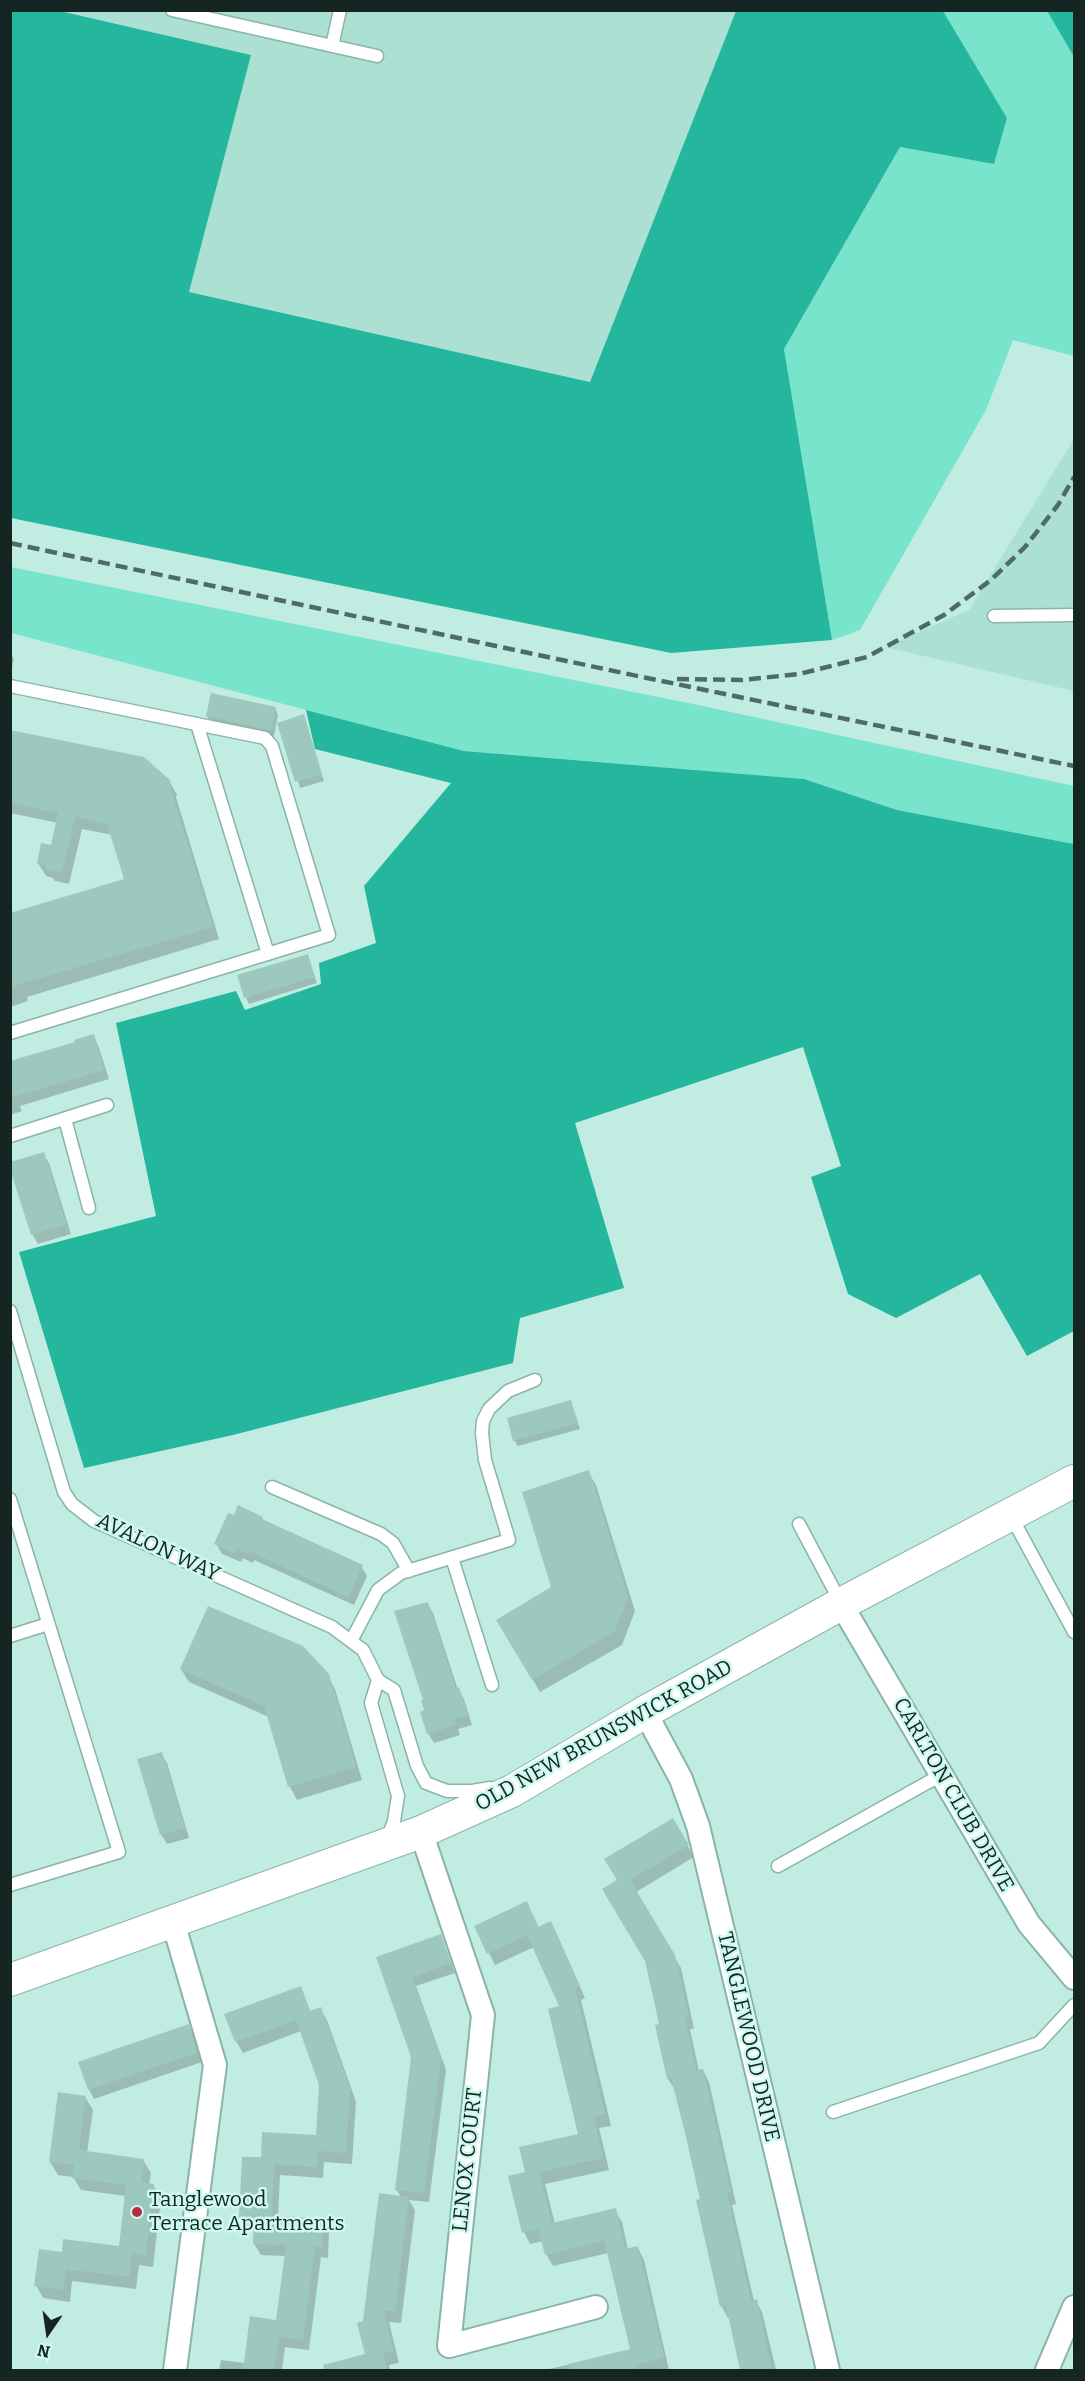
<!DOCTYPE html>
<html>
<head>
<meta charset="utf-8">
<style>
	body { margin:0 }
	#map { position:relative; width:1085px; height:2381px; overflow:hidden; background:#c1ece1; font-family:Bitter,serif }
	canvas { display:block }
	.frame { position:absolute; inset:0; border:12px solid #152622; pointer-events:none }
	.north { position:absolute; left:18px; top:2303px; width:60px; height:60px; -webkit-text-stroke:4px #cef9ee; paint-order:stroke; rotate:193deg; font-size:16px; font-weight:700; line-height:24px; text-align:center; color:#152622 }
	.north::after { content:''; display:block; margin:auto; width:21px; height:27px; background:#152622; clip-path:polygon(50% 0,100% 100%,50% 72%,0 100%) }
</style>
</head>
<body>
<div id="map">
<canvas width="1085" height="2381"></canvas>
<div class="frame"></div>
<div class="north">N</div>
</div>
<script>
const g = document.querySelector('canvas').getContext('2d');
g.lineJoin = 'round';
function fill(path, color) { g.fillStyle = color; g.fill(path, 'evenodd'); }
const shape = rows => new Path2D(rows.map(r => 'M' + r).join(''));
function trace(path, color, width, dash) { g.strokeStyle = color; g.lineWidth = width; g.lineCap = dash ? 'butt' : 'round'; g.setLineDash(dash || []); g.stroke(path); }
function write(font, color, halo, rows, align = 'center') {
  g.font = font + ' Bitter,serif'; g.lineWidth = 5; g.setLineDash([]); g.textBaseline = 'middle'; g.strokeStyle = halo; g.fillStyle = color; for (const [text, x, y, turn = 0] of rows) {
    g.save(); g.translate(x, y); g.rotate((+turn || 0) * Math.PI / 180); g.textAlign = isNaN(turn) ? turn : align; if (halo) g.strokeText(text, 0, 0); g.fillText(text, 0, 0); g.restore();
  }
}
const built = shape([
	[60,11,736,11,591,382,189,292,251,55],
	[1074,439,1074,691,885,647,969,610]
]);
const green = shape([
	[943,11,1047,11,1074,57,1074,356,1013,340,986,410,860,630,832,640,784,349,900,147,994,164,1007,118],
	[11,567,703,706,1074,786,1074,844,897,810,804,779,464,751,11,633]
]);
const forest = shape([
	[10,11,60,11,251,55,189,292,590,382,736,11,943,11,1007,118,994,164,900,147,784,349,832,640,671,653,11,518],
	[1047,11,1074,11,1074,57],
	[306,710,464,751,804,779,897,810,1074,844,1074,1331,1027,1356,980,1274,896,1318,848,1294,811,1177,841,1166,803,1047,575,1123,624,1288,520,1318,513,1363,233,1435,84,1468,19,1252,156,1216,116,1023,236,991,245,1010,321,984,319,963,376,943,364,886,451,783,315,749]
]);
const shadow = shape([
	[10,653,14,659,10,676],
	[275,708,278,715,274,736,211,722,207,716],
	[303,716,324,781,300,788,279,724],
	[10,731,169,781,177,795,176,797,219,939,27,997,28,1001,10,1007,10,915,126,880,113,835,82,829,69,884,55,881,53,878,46,876,38,863,52,847,58,823,10,813],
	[307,956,317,983,249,1004,246,998],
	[93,1036,98,1045,109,1079,20,1106,22,1111,10,1115,10,1062,77,1043],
	[43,1154,49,1163,71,1234,38,1244,32,1234],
	[571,1402,580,1429,518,1446,514,1440],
	[588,1472,596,1485,635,1611,622,1645,540,1692,498,1620,552,1588],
	[262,1518,264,1521,361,1566,367,1576,354,1605,254,1560,253,1563,243,1558,241,1562,222,1554,216,1544],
	[427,1603,433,1613,458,1690,464,1699,472,1725,458,1729,460,1735,434,1743,428,1733,426,1711],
	[181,1669,327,1675,335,1689,362,1780,297,1800,290,1787,269,1717,189,1682],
	[161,1754,167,1763,189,1838,167,1844,161,1834],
	[672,1820,694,1857,636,1892,681,1968,694,2029,690,2029,699,2071,703,2070,709,2082,736,2204,732,2205,754,2301,756,2301,762,2312,776,2370,742,2370,730,2318,728,2318,722,2307,702,2200,675,2090,668,2079,657,2026,661,2025,647,1962,619,1881],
	[533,1915,539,1928,557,1935,585,1998,581,2000,611,2126,599,2128,609,2170,545,2184,555,2224,615,2210,622,2222,628,2250,638,2248,644,2260,669,2370,545,2370,632,2350,608,2253,553,2266,546,2254,543,2241,530,2244,524,2232,526,2173,580,2135,561,2007,534,1947,495,1965,476,1927],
	[441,1936,455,1973,416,1986,446,2070,429,2202,409,2200,415,2210,401,2323,389,2322,399,2363,389,2365,390,2370,357,2370,354,2358,367,2355,364,2322,401,2197,396,2189,412,2057,378,1958],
	[300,1988,311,2012,320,2009,327,2020,356,2102,352,2164,324,2162,323,2178,280,2175,278,2218,322,2220,329,2231,328,2258,321,2257,309,2350,285,2347,282,2370,219,2370,221,2360,245,2363,278,2322,286,2256,261,2255,254,2244,255,2229,248,2229,241,2217,262,2159,318,2137,320,2085,301,2031,243,2053,236,2041],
	[188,2026,194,2035,202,2062,94,2099,89,2089],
	[85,2097,93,2110,87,2153,143,2160,151,2173,149,2185,153,2185,161,2198,153,2267,139,2265,136,2289,72,2281,70,2302,43,2298,36,2285,63,2254,120,2248,126,2196,81,2190,73,2177,58,2175,50,2162]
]);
const building = shape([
	[211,693,276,707,271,730,206,716],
	[304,714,322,774,295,782,277,723],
	[10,730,144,757,171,781,169,783,213,927,10,987,10,913,124,879,107,824,75,816,62,872,46,869,47,866,37,863,41,843,51,845,58,813,10,802],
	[308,954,315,977,244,998,237,975],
	[94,1034,104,1070,10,1098,10,1061,75,1042,74,1040],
	[44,1152,66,1224,31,1235,10,1169,10,1162],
	[571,1400,578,1423,513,1441,507,1418],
	[589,1470,628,1597,615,1631,532,1680,496,1620,551,1587,522,1492],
	[238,1505,263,1517,262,1519,363,1565,348,1597,249,1551,248,1554,237,1549,235,1554,214,1544,228,1513,234,1515],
	[428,1602,456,1689,459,1687,468,1715,454,1719,456,1725,427,1734,420,1712,424,1710,421,1700,423,1700,394,1611],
	[208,1606,303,1646,329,1674,356,1767,288,1787,264,1706,180,1669],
	[162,1752,185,1828,160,1835,137,1759],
	[673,1818,689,1845,630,1880,675,1955,689,2017,685,2018,696,2070,703,2069,731,2192,727,2193,751,2301,757,2299,772,2370,740,2370,726,2306,720,2307,696,2200,700,2199,685,2133,671,2078,667,2079,655,2025,659,2024,645,1961,602,1889,617,1880,604,1859],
	[527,1901,538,1927,551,1921,580,1986,575,1988,605,2114,594,2117,603,2158,539,2172,552,2223,616,2208,625,2249,638,2246,664,2358,636,2364,638,2370,570,2370,569,2364,630,2349,604,2240,545,2255,538,2229,522,2233,508,2176,525,2172,519,2147,578,2134,548,2009,559,2006,527,1935,487,1954,474,1926],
	[441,1934,451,1963,412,1977,441,2059,424,2193,395,2190,411,2057,376,1957],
	[301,1986,310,2011,321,2007,350,2089,346,2153,318,2151,317,2167,274,2164,272,2216,323,2218,322,2247,315,2246,303,2340,279,2336,274,2370,243,2370,250,2316,276,2320,286,2245,253,2244,254,2218,239,2218,242,2157,261,2157,262,2132,316,2135,319,2085,296,2020,235,2042,224,2014],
	[189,2024,197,2053,88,2090,78,2062],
	[58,2092,86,2096,79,2150,144,2159,141,2182,154,2184,146,2255,132,2253,129,2277,66,2269,63,2290,34,2286,39,2249,62,2252,63,2239,119,2246,126,2185,72,2178,74,2165,49,2162],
	[379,2193,409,2197,395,2312,383,2310,394,2351,383,2353,387,2370,324,2370,323,2365,365,2354,357,2323,363,2321]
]);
const service = shape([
	[172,10,377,56],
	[332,46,340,10],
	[994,616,1074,615],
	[10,686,265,738,272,746,329,935,10,1033],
	[197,724,268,954],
	[65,1119,89,1208],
	[10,1136,107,1105],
	[10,1311,64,1492,72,1504,94,1521,332,1627,363,1650,378,1680,394,1690,417,1766,426,1783,447,1791,472,1791,490,1788],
	[272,1487,381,1534,393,1543,409,1571],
	[10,1499,119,1852,10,1885],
	[1011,1516,1074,1632],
	[799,1524,841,1603],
	[452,1558,492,1685],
	[10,1636,48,1624],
	[351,1641,378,1590,401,1573,509,1540,485,1460,482,1433,483,1421,489,1409,508,1391,535,1380],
	[378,1680,371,1703,398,1796,394,1821,387,1840],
	[778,1866,941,1775],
	[833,2112,1039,2043,1074,2005]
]);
const minor = shape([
	[841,1604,1029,1924,1074,1978],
	[645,1712,681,1779,698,1826,828,2370],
	[421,1832,483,2015,449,2346,596,2307],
	[173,1922,215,2065,175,2370],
	[1047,2370,1074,2307]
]);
const secondary = shape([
	[10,1980,421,1832,512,1791,645,1712,841,1604,1074,1481]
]);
const rail = shape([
	[10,543,647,678,1074,766],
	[677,679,742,680,799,674,867,657,944,615,991,580,1025,547,1058,505,1074,477]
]);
const markers = [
	[137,2212,6,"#ba2946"]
];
const streetNames = [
	["AVALON WAY",158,1548,25],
	["OLD NEW BRUNSWICK ROAD",604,1736,-29],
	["CARLTON CLUB DRIVE",953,1795,60],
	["TANGLEWOOD DRIVE",748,2037,77],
	["LENOX COURT",468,2160,-84]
];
const poiNames = [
	["Tanglewood",149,2200],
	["Terrace Apartments",149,2224]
];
fill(built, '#ace0d3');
fill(green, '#78e4cc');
fill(forest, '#24b79e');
fill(shadow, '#0003');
fill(building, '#9dc8bd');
trace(service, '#8ab4a9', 15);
trace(minor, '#8ab4a9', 26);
trace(secondary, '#8ab4a9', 34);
trace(service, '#fff', 12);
trace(minor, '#fff', 22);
trace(secondary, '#fff', 32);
trace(rail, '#506a64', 4.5, [12, 6]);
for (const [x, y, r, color] of markers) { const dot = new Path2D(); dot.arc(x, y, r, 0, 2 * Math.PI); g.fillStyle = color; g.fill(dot); trace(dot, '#cef9ee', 2); }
write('21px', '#152622', '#cef9ee', streetNames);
write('21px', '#152622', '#cef9ee', poiNames, 'left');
</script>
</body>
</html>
